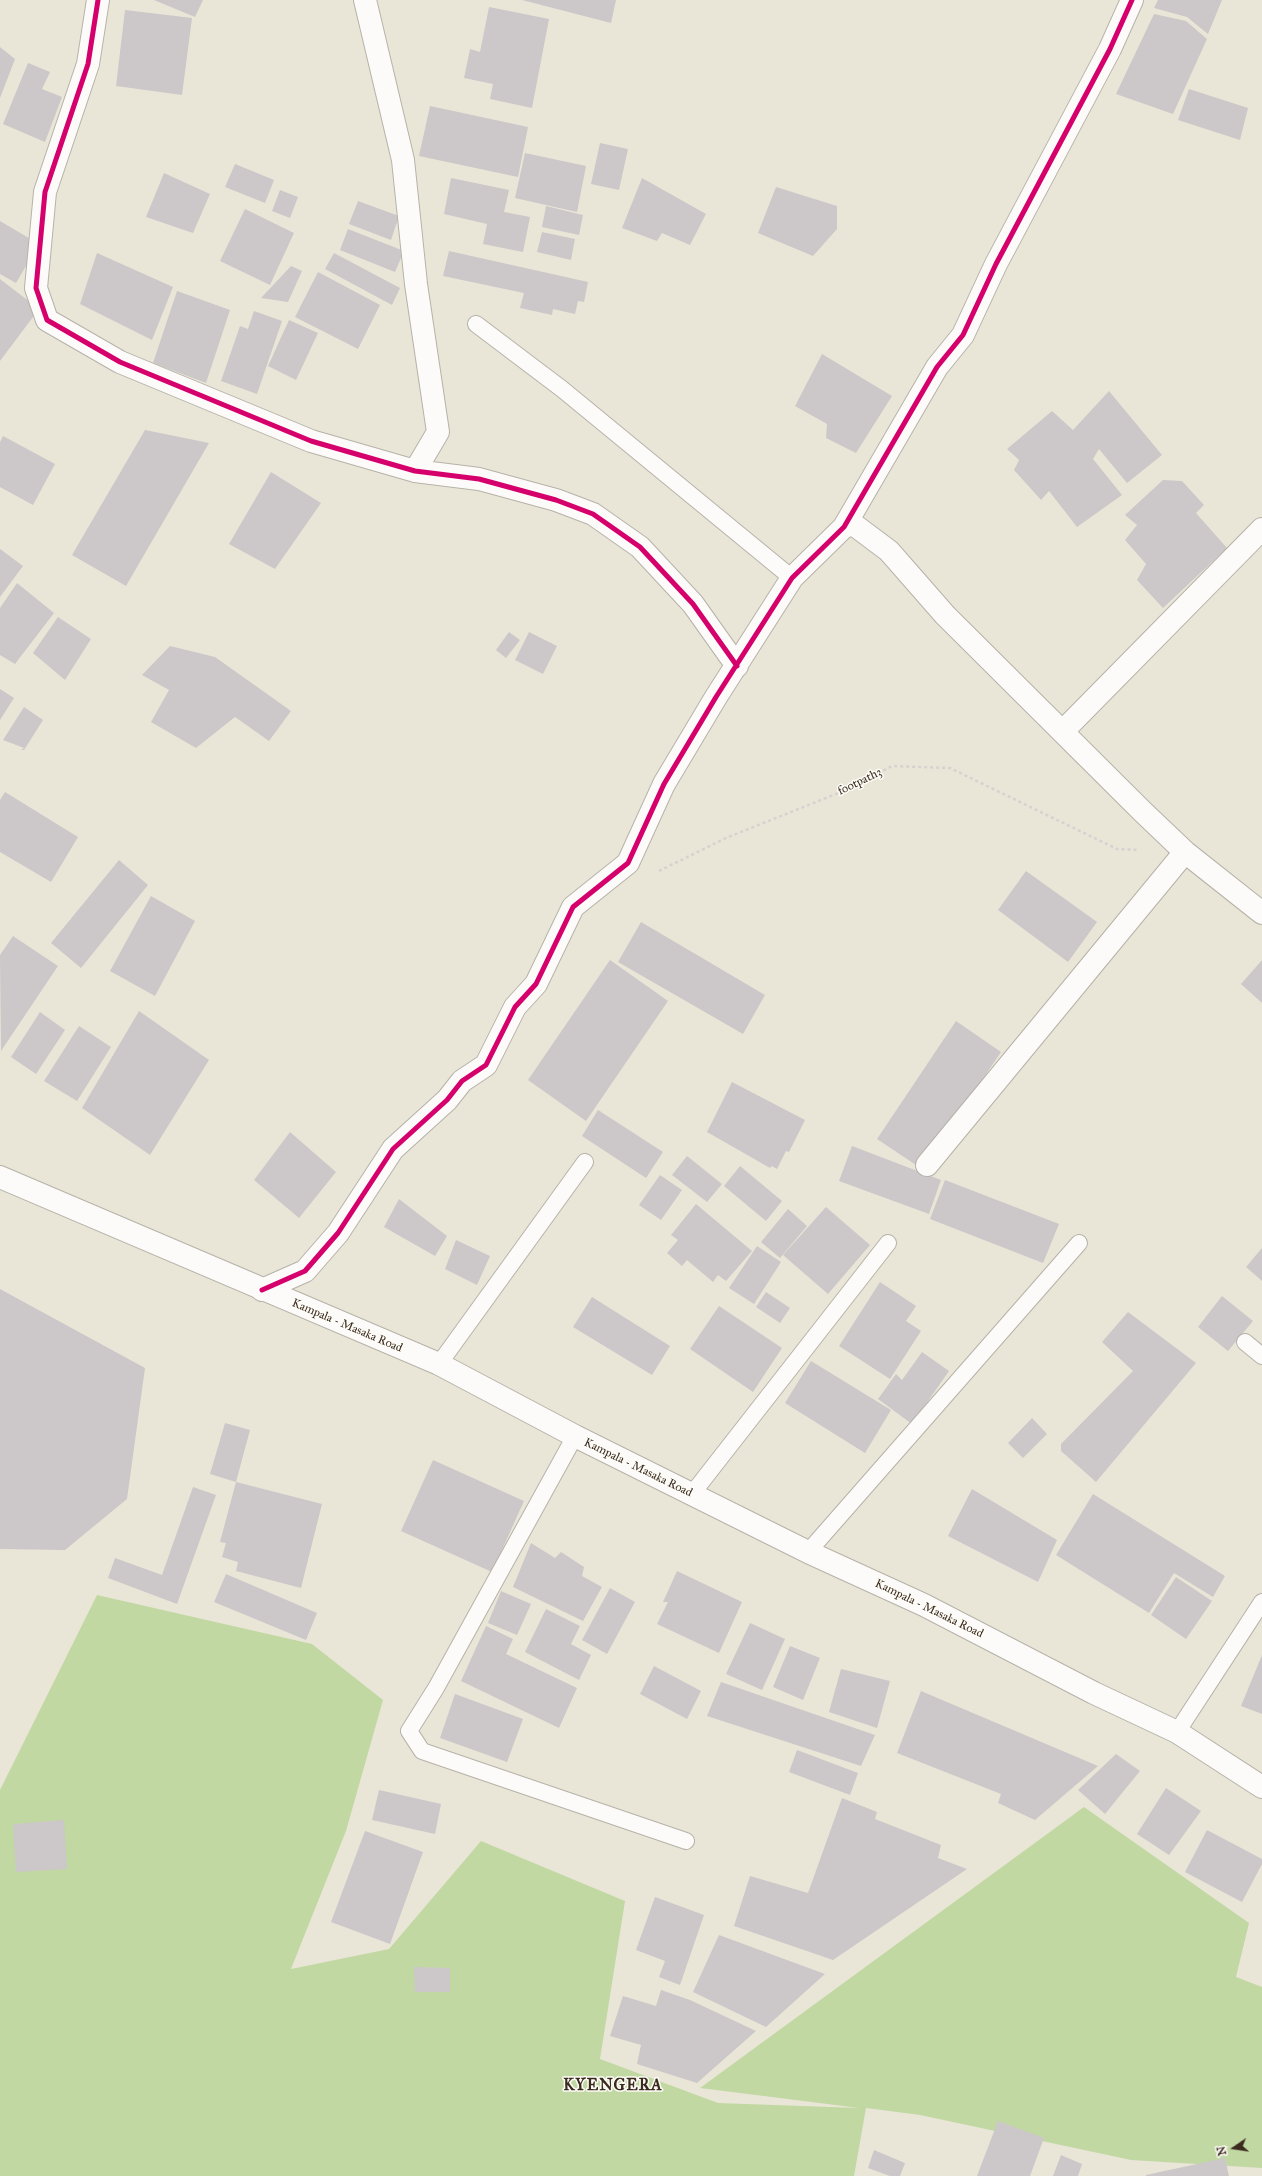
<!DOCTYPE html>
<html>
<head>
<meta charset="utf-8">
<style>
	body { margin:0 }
	#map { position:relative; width:1262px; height:2176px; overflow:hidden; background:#e9e6d8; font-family:"IM FELL Great Primer",serif }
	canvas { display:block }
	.north { position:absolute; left:1214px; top:2128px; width:40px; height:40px; -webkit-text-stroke:3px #fdfcf7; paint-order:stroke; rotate:257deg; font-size:11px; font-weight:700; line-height:16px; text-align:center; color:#3b2a1e }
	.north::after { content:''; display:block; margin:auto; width:14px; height:18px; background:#3b2a1e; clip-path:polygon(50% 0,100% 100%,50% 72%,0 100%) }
</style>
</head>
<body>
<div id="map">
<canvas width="1262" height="2176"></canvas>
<div class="north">N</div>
</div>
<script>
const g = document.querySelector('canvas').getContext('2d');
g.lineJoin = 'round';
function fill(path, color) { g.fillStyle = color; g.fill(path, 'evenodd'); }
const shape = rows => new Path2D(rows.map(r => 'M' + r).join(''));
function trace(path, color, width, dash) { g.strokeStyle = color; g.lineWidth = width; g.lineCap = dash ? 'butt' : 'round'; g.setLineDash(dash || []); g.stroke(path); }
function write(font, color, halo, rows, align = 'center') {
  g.font = font + ' "IM FELL Great Primer",serif'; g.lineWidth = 3; g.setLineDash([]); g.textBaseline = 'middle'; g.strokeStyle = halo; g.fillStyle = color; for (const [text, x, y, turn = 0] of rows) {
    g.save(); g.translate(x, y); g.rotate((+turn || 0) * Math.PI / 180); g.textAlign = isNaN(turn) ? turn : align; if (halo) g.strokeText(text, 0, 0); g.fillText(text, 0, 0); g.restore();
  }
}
const green = shape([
	[97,1595,312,1644,383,1700,346,1831,291,1969,389,1949,481,1841,625,1901,600,2059,718,2103,859,2108,700,2088,1084,1807,1249,1923,1236,1977,1262,1987,1262,2168,1131,2160,920,2115,866,2108,854,2176,0,2176,0,1790]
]);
const building = shape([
	[154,0,203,0,195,17],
	[522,0,616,0,611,23],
	[1158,0,1222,0,1208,34,1187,17,1154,8],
	[489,7,549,19,532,108,490,99,493,84,464,78,470,49,480,52],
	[125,10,192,18,182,95,116,86],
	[1154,14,1186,21,1207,39,1173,114,1116,94],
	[0,47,15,59,0,98],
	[28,63,50,72,42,89,62,97,45,142,3,124],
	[1189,89,1248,108,1240,140,1178,120],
	[430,106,528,127,518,177,419,156],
	[600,143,628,149,619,190,591,184],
	[525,153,586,166,577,212,515,198],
	[235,164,274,180,265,203,225,187],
	[164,173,210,194,193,233,146,217],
	[451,178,509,190,504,212,530,217,523,252,483,244,487,224,444,214],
	[642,178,706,214,690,245,662,233,657,241,622,228],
	[776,187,837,206,837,229,813,256,758,233],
	[280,190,298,197,290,218,272,211],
	[358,201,399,216,391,240,349,224],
	[546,206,583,215,579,235,542,227],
	[245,209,294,233,270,285,220,261],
	[0,221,39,244,16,283,0,274],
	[348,229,404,251,395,272,340,250],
	[542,232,575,239,571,260,537,252],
	[449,251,588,282,584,302,578,301,575,314,553,309,552,315,520,308,524,293,443,276],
	[97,253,173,287,152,340,80,304],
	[334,253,400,288,392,305,325,269],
	[291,266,302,271,288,302,261,298],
	[318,272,380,305,358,349,295,317],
	[0,279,39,309,0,361],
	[177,291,230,310,206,383,153,363],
	[254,311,282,321,257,394,221,381,240,326,248,329],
	[289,320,318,333,296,380,268,366],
	[822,354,892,396,856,453,826,438,827,424,795,406],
	[1109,391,1162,455,1127,483,1099,449,1093,459,1122,495,1077,527,1049,491,1041,500,1014,470,1019,460,1007,449,1052,411,1073,430],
	[145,430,209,443,126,586,72,555],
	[3,436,55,464,33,505,0,487,0,442],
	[271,472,321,503,275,569,229,544],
	[1163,480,1182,481,1204,505,1196,513,1227,548,1163,608,1137,580,1146,564,1125,540,1137,525,1125,515],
	[0,549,23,566,0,597],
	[17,583,54,613,15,664,0,655,0,608],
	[58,617,91,639,65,680,33,653],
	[509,632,520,640,506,658,496,650],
	[529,632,557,646,543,674,515,660],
	[170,646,215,657,291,711,269,741,235,717,196,748,151,722,169,690,142,675],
	[0,689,14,698,0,720],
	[24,707,43,720,24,750,21,750,24,748,3,740],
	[5,792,78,837,51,882,0,852,0,800],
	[119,860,148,885,81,968,51,943],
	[1026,871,1097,922,1068,962,998,910],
	[151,896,195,921,155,996,110,971],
	[641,922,765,995,743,1034,618,962],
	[13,936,58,966,1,1051,0,955],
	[610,960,668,1001,586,1121,528,1080],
	[1262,960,1262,1003,1241,984],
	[139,1011,209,1060,150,1155,82,1108],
	[40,1012,65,1030,36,1074,11,1057],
	[956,1021,1001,1052,922,1169,877,1139],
	[79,1026,111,1047,77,1101,44,1081],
	[732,1082,805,1120,789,1152,786,1151,777,1169,772,1166,770,1168,707,1132],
	[598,1110,663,1152,646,1178,582,1136],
	[290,1132,336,1172,299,1218,254,1180],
	[852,1146,941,1180,929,1214,839,1181],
	[687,1156,722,1184,707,1202,672,1175],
	[740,1166,782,1201,766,1221,724,1186],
	[660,1175,682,1190,661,1220,639,1205],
	[945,1180,1059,1224,1043,1263,930,1219],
	[399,1199,447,1236,435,1256,384,1227],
	[696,1204,752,1251,726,1281,718,1275,713,1282,687,1260,682,1266,667,1253,678,1240,671,1235],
	[826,1207,870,1245,828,1294,783,1255],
	[788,1209,807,1226,780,1258,761,1242],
	[456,1240,490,1256,477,1285,445,1269],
	[757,1246,781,1262,754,1304,729,1288],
	[1262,1248,1262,1281,1246,1267],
	[880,1282,916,1306,906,1321,921,1331,890,1379,839,1346],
	[0,1289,145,1368,127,1499,65,1550,0,1549],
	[766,1292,790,1308,780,1323,756,1307],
	[1222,1296,1253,1321,1228,1351,1198,1327],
	[592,1297,670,1346,652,1375,573,1327],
	[719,1306,782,1348,753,1392,690,1349],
	[1128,1312,1196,1363,1096,1482,1061,1451,1061,1444,1133,1371,1102,1342],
	[922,1352,949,1371,912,1424,878,1399,896,1374,902,1380],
	[811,1361,891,1410,865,1453,785,1403],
	[1032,1418,1047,1434,1023,1458,1008,1443],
	[225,1423,250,1430,236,1482,210,1474],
	[433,1460,524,1501,492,1572,401,1531],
	[236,1482,322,1504,301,1588,236,1571,238,1562,222,1557,226,1543,220,1542],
	[193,1487,216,1495,177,1604,108,1578,115,1558,162,1575],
	[972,1489,1057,1540,1038,1582,948,1536],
	[1093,1494,1225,1576,1213,1597,1174,1573,1149,1613,1056,1555],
	[531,1543,555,1558,561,1552,584,1567,582,1576,602,1587,583,1621,513,1587],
	[677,1571,742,1602,719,1653,657,1624,668,1602,663,1602],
	[226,1574,317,1613,306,1640,214,1602],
	[1176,1577,1212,1601,1186,1639,1151,1615],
	[610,1588,635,1602,607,1654,582,1640],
	[501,1591,531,1604,517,1635,488,1623],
	[546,1609,580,1626,571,1644,591,1655,579,1680,525,1652],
	[750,1623,785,1639,762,1690,726,1674],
	[486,1626,513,1639,506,1654,577,1688,559,1728,461,1681],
	[790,1646,820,1658,803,1700,773,1687],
	[1262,1655,1262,1714,1241,1706],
	[654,1666,701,1691,687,1719,640,1694],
	[841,1669,890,1681,877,1728,829,1712],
	[721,1682,875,1735,861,1766,707,1716],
	[921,1691,1098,1766,1035,1820,998,1803,1001,1794,897,1753],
	[455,1694,523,1719,507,1762,440,1738],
	[797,1750,858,1773,850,1795,789,1772],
	[1116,1754,1140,1771,1105,1814,1078,1790],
	[1166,1788,1201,1811,1169,1855,1137,1834],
	[379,1790,441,1804,435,1834,372,1820],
	[842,1798,877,1812,875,1819,941,1845,938,1858,967,1869,833,1960,734,1926,750,1876,808,1893],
	[64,1820,67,1869,16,1872,13,1824],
	[1207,1830,1262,1859,1262,1864,1242,1902,1185,1872],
	[365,1831,423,1852,390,1944,331,1922],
	[655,1897,704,1915,680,1985,659,1977,665,1961,636,1950],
	[719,1935,825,1974,766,2027,693,1992],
	[414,1967,450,1968,450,1992,415,1992],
	[661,1990,690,2000,756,2031,697,2083,637,2064,641,2045,610,2036,623,1996,656,2006],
	[998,2121,1044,2138,1030,2176,977,2176],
	[874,2150,905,2163,900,2176,890,2176,868,2168],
	[1061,2155,1082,2164,1078,2176,1053,2176],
	[1225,2158,1229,2176,1146,2176,1146,2175]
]);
const path = shape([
	[659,871,726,838,846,790,892,766,950,768,1117,849,1139,850]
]);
const lane = shape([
	[476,324,562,389,792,578],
	[1245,1342,1262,1356],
	[439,1364,585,1162],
	[575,1436,436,1688,409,1731,422,1751,686,1841],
	[692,1494,888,1243],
	[808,1552,1079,1243],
	[1177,1732,1262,1602]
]);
const street = shape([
	[98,0,88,64,45,192,36,288,47,320,120,362,311,441,415,471,479,479,556,500,593,514,640,547,693,604,737,666],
	[365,0,403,160,416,284,438,432,415,471],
	[844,527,853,524,889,551,945,615,1143,812,1185,852,1262,913],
	[1063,731,1262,529],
	[927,1165,1185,852],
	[262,1290,305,1271,338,1233,393,1149,447,1100,462,1081,486,1065,515,1007,536,984,573,907,628,863,664,784,716,697,792,578,844,527,937,367,963,335,996,264,1110,49,1132,0]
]);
const highway = shape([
	[0,1177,439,1364,575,1436,808,1552,924,1605,1094,1693,1177,1732,1262,1787]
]);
const cycleway = shape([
	[98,0,88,64,45,192,36,288,47,320,120,362,311,441,415,471,479,479,556,500,593,514,640,547,693,604,737,666],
	[262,1290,305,1271,338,1233,393,1149,447,1100,462,1081,486,1065,515,1007,536,984,573,907,628,863,664,784,716,697,792,578,844,527,937,367,963,335,996,264,1110,49,1132,0]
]);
const streetNames = [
	["footpath3",860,782,-26],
	["Kampala - Masaka Road",347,1326,23],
	["Kampala - Masaka Road",638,1468,26],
	["Kampala - Masaka Road",929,1609,26]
];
const districtNames = [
	["KYENGERA",613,2086]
];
fill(green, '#c2d8a3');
fill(building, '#ccc7c8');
trace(lane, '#b6b2a8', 18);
trace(street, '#b6b2a8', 24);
trace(highway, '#b6b2a8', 24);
trace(path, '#d5d2cf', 2.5, [3, 3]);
trace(lane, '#fcfbf9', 16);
trace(street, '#fcfbf9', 22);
trace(highway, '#fcfbf9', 22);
trace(cycleway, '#d6006c', 5);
write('12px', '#3b2a1e', '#fdfcf7', streetNames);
g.letterSpacing = '1px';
write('bold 16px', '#3b2a1e', '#fdfcf7', districtNames);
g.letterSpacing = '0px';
</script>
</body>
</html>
